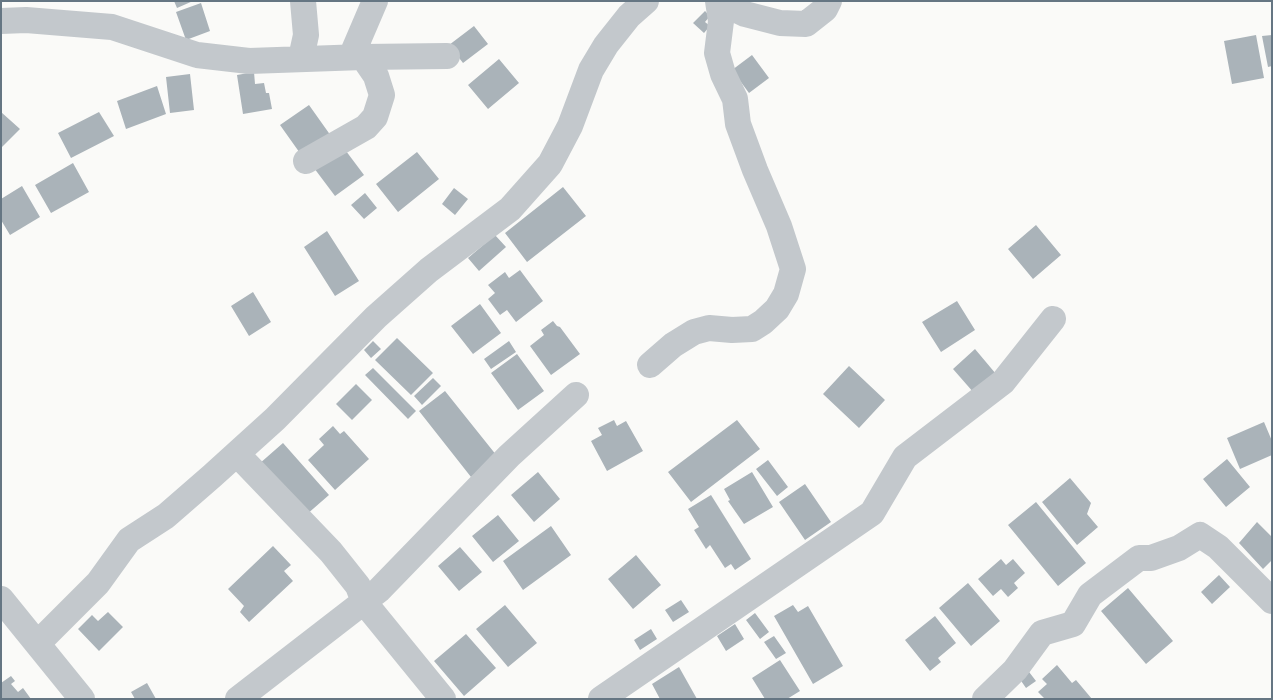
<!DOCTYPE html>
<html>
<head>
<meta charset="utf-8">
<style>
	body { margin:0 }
	#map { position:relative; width:1273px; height:700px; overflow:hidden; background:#fafaf8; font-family:"Open Sans",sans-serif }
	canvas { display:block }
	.frame { position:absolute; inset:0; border:2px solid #657683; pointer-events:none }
</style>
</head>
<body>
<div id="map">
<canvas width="1273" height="700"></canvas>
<div class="frame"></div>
</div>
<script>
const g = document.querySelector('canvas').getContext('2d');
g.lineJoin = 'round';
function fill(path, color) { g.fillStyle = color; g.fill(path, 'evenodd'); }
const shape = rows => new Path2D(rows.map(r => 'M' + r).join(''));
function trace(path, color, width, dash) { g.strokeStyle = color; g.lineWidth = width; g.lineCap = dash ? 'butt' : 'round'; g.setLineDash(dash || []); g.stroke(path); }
const building = shape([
	[174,1,193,1,177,8],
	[201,3,210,31,186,40,176,12],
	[705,11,710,16,705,22,710,26,704,33,693,23],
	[474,26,488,44,463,63,449,45],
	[1256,35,1264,78,1232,84,1224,41],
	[1272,35,1272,66,1268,67,1262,36],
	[752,55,769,78,749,93,732,70],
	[499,59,519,83,488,109,468,85],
	[254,72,255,84,264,83,266,93,269,93,272,109,243,114,237,75],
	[190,74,194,110,170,113,166,77],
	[157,86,166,114,126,129,117,101],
	[309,105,331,136,302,156,280,125],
	[1,112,20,129,1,148],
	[99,112,114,136,71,158,58,133],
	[343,147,364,175,335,196,314,168],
	[417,152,439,179,398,212,376,184],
	[73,163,89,192,51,213,35,185],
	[22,186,40,217,10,235,1,220,1,199],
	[563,187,586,216,527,262,505,233],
	[454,188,468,199,455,215,442,204],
	[365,193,377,208,364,219,351,205],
	[1036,225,1061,255,1033,279,1008,249],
	[327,231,359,281,335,296,304,247],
	[495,235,506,247,479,271,468,258],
	[520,270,543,301,516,322,507,310,500,315,488,299,495,293,488,285,505,272,509,278],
	[253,292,271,322,249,336,231,306],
	[957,301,975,330,941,352,922,322],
	[480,304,501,333,473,354,451,326],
	[553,321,557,326,560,327,580,354,551,375,530,346,544,335,541,330],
	[397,338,433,373,411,395,375,360],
	[373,341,381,349,371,358,364,350],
	[509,341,516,352,491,369,484,359],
	[975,349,996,374,974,393,953,369],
	[517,354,544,391,518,410,491,373],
	[849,366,885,400,859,428,823,394],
	[373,368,416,411,408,419,365,375],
	[433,378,441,386,422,405,414,396],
	[356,384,372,400,352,420,336,404],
	[445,391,497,456,471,477,419,411],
	[614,420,617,426,626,421,643,451,607,471,591,441,602,435,598,428],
	[737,420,760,449,691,502,668,472],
	[1264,422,1272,441,1272,455,1240,469,1227,438],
	[333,426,340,434,344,431,369,459,335,490,308,460,324,445,319,439],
	[283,443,329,495,306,515,259,464],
	[1227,459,1250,487,1226,507,1203,479],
	[768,460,788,487,777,496,756,469],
	[538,472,560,499,534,522,511,495],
	[752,472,773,507,744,524,728,501,730,500,724,489],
	[1070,478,1091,503,1087,514,1098,527,1077,545,1042,502],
	[805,484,831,522,805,540,779,502],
	[711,495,751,559,735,570,731,564,725,568,710,545,706,549,694,530,699,527,688,509],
	[1036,502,1086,563,1058,586,1008,525],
	[498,515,519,541,493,562,472,536],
	[1257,522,1272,537,1272,560,1263,569,1239,543],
	[551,526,571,555,523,590,503,561],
	[273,546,291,565,284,571,293,581,249,622,240,612,244,606,228,589],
	[460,547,482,572,459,591,438,566],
	[636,555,661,585,633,609,608,579],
	[1001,559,1006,565,1013,559,1025,573,1014,583,1018,588,1008,597,1001,589,993,596,978,579],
	[1219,575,1230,587,1212,604,1201,592],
	[968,583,1000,621,971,646,939,608],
	[1128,588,1173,641,1146,664,1101,611],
	[681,600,689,612,673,622,665,610],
	[505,605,537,643,508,667,476,629],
	[793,605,798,612,808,606,843,666,813,684,774,616],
	[108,612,123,627,99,651,78,629,92,615,98,621],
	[755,613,769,632,760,639,746,620],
	[935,616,956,643,938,658,941,662,930,671,905,640],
	[735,624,744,639,726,651,717,636],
	[651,629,657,639,640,650,634,640],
	[466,634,496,668,464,696,434,661],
	[774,636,786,653,776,659,764,642],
	[780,660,800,691,787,699,765,699,752,678],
	[1057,665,1072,683,1076,680,1092,699,1045,699,1038,692,1047,684,1042,679],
	[679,667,697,699,660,699,652,684],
	[1026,668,1036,681,1026,688,1017,675],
	[11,676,15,681,11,684,18,692,23,688,31,699,1,699,1,683],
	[147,683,156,699,135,699,131,692]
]);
const minor = shape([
	[718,1,745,14,780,23,806,24,825,9,829,1],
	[1,21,26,20,112,27,197,55,249,61,363,57,376,76,382,95,375,117,366,127,306,161],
	[351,57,375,1],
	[363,57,447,56],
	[301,58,306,35,303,1],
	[650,365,673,345,694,332,709,328,732,330,752,329,763,322,777,309,786,294,793,269,779,226,755,170,738,124,735,99,723,74,717,53,721,21,718,1],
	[237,454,331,552,358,586,364,602,443,699],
	[1,599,82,699],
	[38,643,98,583,129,540,166,516,212,476,275,419,376,317,429,270,510,209,550,164,570,126,591,70,606,45,629,16,646,1],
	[238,699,379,590,509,456,576,395],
	[601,699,872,513,905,457,1003,382,1053,319],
	[985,699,1015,670,1042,633,1073,624,1090,595,1139,558,1151,558,1179,548,1200,535,1218,547,1272,601]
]);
fill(building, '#aab3b9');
trace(minor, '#c3c8cc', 26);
</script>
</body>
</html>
